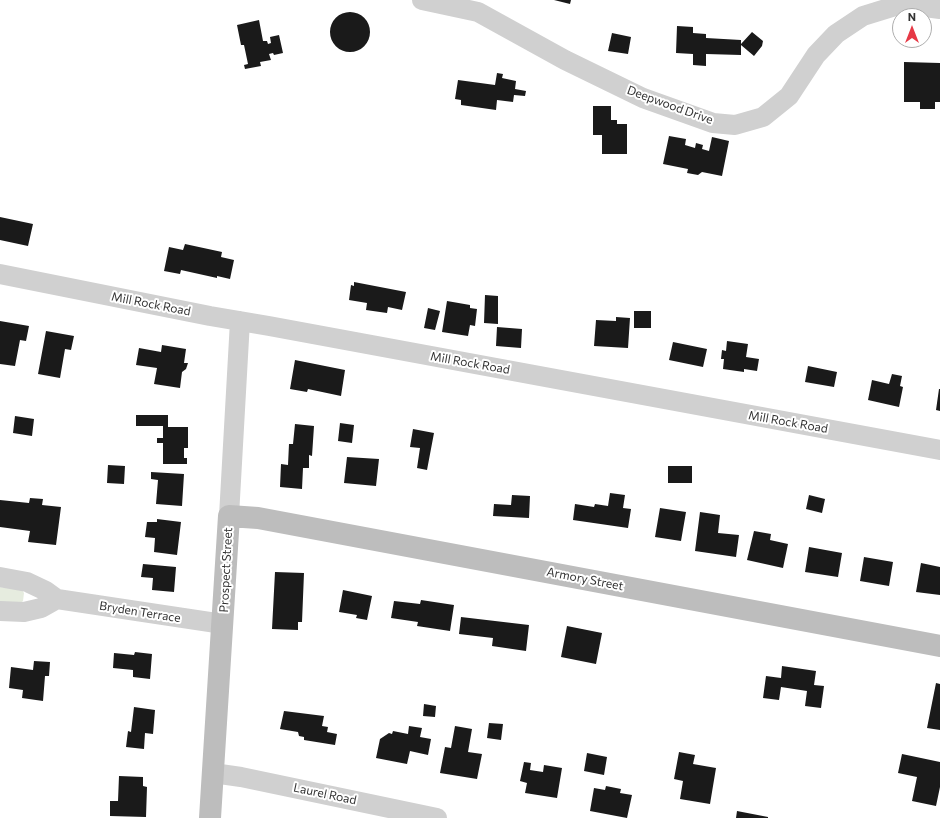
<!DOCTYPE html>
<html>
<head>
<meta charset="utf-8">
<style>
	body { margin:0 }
	#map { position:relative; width:940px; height:818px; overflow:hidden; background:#fff; font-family:Commissioner,sans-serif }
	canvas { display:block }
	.north { position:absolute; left:892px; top:8px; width:40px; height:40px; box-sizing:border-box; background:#fff; border:1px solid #adadad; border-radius:50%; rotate:0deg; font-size:11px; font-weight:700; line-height:16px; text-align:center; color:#333 }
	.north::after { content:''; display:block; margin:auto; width:14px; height:18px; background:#e63946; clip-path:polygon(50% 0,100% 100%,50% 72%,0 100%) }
</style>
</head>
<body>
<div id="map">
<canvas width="940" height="818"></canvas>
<div class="north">N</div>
</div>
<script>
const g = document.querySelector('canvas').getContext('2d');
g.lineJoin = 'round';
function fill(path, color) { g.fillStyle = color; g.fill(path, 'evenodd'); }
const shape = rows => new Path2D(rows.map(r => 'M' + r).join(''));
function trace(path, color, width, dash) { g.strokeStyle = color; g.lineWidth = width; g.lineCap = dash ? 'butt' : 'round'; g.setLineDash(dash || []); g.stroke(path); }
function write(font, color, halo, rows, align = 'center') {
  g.font = font + ' Commissioner,sans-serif'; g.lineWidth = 4; g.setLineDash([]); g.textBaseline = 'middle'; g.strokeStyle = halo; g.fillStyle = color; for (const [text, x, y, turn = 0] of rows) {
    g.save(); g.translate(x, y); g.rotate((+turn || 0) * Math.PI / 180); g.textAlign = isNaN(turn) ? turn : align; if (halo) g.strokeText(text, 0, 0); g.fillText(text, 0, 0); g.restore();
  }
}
const green = shape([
	[0,587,22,590,24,593,23,601,20,604,0,602]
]);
const building = shape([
	[554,0,571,0,570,4],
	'330 32a20 20 0 1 1 40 0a20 20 0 1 1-40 0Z',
	[259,20,263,41,267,41,268,44,271,43,270,37,279,35,283,53,274,55,273,53,269,54,271,60,260,62,261,66,245,69,244,65,248,64,244,45,241,45,237,25],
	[677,26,693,27,693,33,706,34,706,38,741,40,741,44,752,32,763,41,762,46,754,56,741,45,741,55,706,54,706,66,693,65,693,54,676,53],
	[612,33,631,37,628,54,608,51],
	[904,62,940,63,940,102,935,102,935,109,920,109,920,102,904,102],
	[497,73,503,74,502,78,516,81,515,89,526,91,525,96,514,95,513,102,497,100,496,110,461,105,461,100,455,99,458,80,495,85],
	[593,106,611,106,611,120,617,120,617,124,627,124,627,154,602,154,602,135,593,135],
	[669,136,686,139,685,145,695,148,696,143,703,145,702,149,709,151,712,137,729,141,722,176,702,172,698,175,687,173,688,169,663,164],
	[0,217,33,224,28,246,0,240],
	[185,244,222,252,221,257,234,260,230,279,217,276,217,278,181,270,180,274,164,271,169,247,183,250],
	[354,282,406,292,402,310,388,307,387,313,366,310,367,303,349,300,351,285,354,286],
	[485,295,498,296,498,324,484,323],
	[447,301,470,305,470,308,477,309,475,326,470,325,468,336,442,332],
	[428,308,440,311,435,330,424,328],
	[634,311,651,311,651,328,634,328],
	[616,317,630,318,628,348,594,346,596,320,616,321],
	[0,321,29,326,26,341,20,340,15,366,0,364],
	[497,327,522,329,521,348,496,346],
	[46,331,74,336,71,350,65,349,60,378,38,374],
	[727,341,748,344,746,357,759,359,757,371,744,369,744,372,723,369,724,359,721,359,722,350,726,351],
	[673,342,707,349,703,367,669,360],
	[162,345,186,349,184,363,188,363,186,369,182,372,180,388,154,384,157,368,136,365,139,348,161,352],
	[295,360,345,370,341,396,308,389,307,392,290,389],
	[808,366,837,372,834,387,805,382],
	[892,374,902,376,900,386,903,387,899,407,868,400,872,380,889,384],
	[939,389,940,389,940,411,936,410],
	[136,415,168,415,168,427,188,427,188,448,184,448,184,458,187,458,187,464,163,464,163,443,157,443,157,438,163,438,163,426,136,426],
	[15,416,34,419,32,436,13,433],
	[340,423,354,425,352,443,338,441],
	[295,424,314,426,312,456,309,455,309,468,303,468,302,489,280,487,281,464,288,465,289,444,293,444],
	[413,429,434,433,427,470,417,468,420,448,410,447],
	[347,457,379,459,376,486,344,483],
	[108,465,125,466,124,484,107,483],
	[668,466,692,466,692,483,668,483],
	[151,472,184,474,182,506,156,504,158,480,151,479],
	[610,493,625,495,623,508,631,509,628,528,573,520,575,504,594,507,595,504,608,506],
	[512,495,530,496,529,518,493,516,494,504,511,505],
	[809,495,825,499,822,513,806,509],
	[30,498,43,499,42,505,61,507,56,545,28,542,30,531,0,527,0,500,29,503],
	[660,508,686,512,681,541,655,537],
	[700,512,720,515,718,533,739,535,736,557,695,551],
	[157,519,181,522,177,555,154,552,155,538,145,537,147,522,157,522],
	[754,531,771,534,770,540,788,544,783,568,747,560],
	[809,547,842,553,838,577,805,572],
	[864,557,893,562,889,586,860,581],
	[921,563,940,567,940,595,916,592],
	[143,564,176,567,174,592,152,590,153,578,141,577],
	[275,572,304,573,302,622,298,622,298,630,272,629],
	[343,590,372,596,367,620,356,618,357,615,339,612],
	[421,600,454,605,450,631,417,626,418,622,391,618,394,601,420,604],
	[461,617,529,625,526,651,492,646,493,638,459,634],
	[567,626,602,633,596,664,561,657],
	[135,652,152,654,150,679,133,677,133,670,113,668,114,653,134,655],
	[34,661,50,662,49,676,45,676,43,701,22,698,23,690,9,688,11,667,33,670],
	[782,666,816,671,814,685,824,686,821,708,805,706,807,691,781,687,779,700,763,698,766,676,781,678],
	[936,683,940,684,940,730,927,728],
	[424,704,436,706,435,717,423,716],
	[134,707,155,710,153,734,145,733,144,749,126,747,128,731,131,732],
	[284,711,324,716,322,726,328,727,327,732,337,734,335,745,304,740,304,737,299,736,298,732,280,729],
	[489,723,503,724,501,740,487,738],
	[409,726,422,728,420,737,431,739,428,755,410,751,407,764,376,758,380,739,389,733,392,734,393,731,408,734],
	[455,726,472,729,468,752,482,754,477,779,440,773,445,747,451,748],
	[679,752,695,755,693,764,716,768,710,804,680,799,683,781,674,779],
	[587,753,607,757,604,775,584,771],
	[902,754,940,762,940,787,936,806,912,801,917,777,898,773],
	[524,762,531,763,530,770,543,772,544,765,562,768,557,798,525,793,527,783,520,781],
	[119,776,143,777,143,786,147,787,146,817,110,816,110,801,118,801],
	[606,786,621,789,620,793,632,795,627,818,590,811,594,788,605,790],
	[737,811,768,817,768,818,736,818]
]);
const street = shape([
	[422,0,478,12,565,60,643,98,713,123,735,125,763,117,789,96,816,55,836,34,863,16,902,4,940,9],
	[0,274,210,316,269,326,940,450],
	[229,516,240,321],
	[0,577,27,582,46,591,57,599,223,624],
	[0,611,24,612,41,608,57,599],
	[213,773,241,777,437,818]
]);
const secondary = shape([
	[210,818,229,516,258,518,940,646]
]);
const streetNames = [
	["Deepwood Drive",670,105,20],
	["Mill Rock Road",151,304,11],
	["Mill Rock Road",470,363,10],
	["Mill Rock Road",788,422,10],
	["Prospect Street",226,570,-87],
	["Armory Street",585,579,11],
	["Bryden Terrace",140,612,9],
	["Laurel Road",325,794,12]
];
fill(green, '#e6ecdf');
fill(building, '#1a1a1a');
trace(street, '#d0d0d0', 20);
trace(secondary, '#bdbdbd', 22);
write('12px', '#333', '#fff', streetNames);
</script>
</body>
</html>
